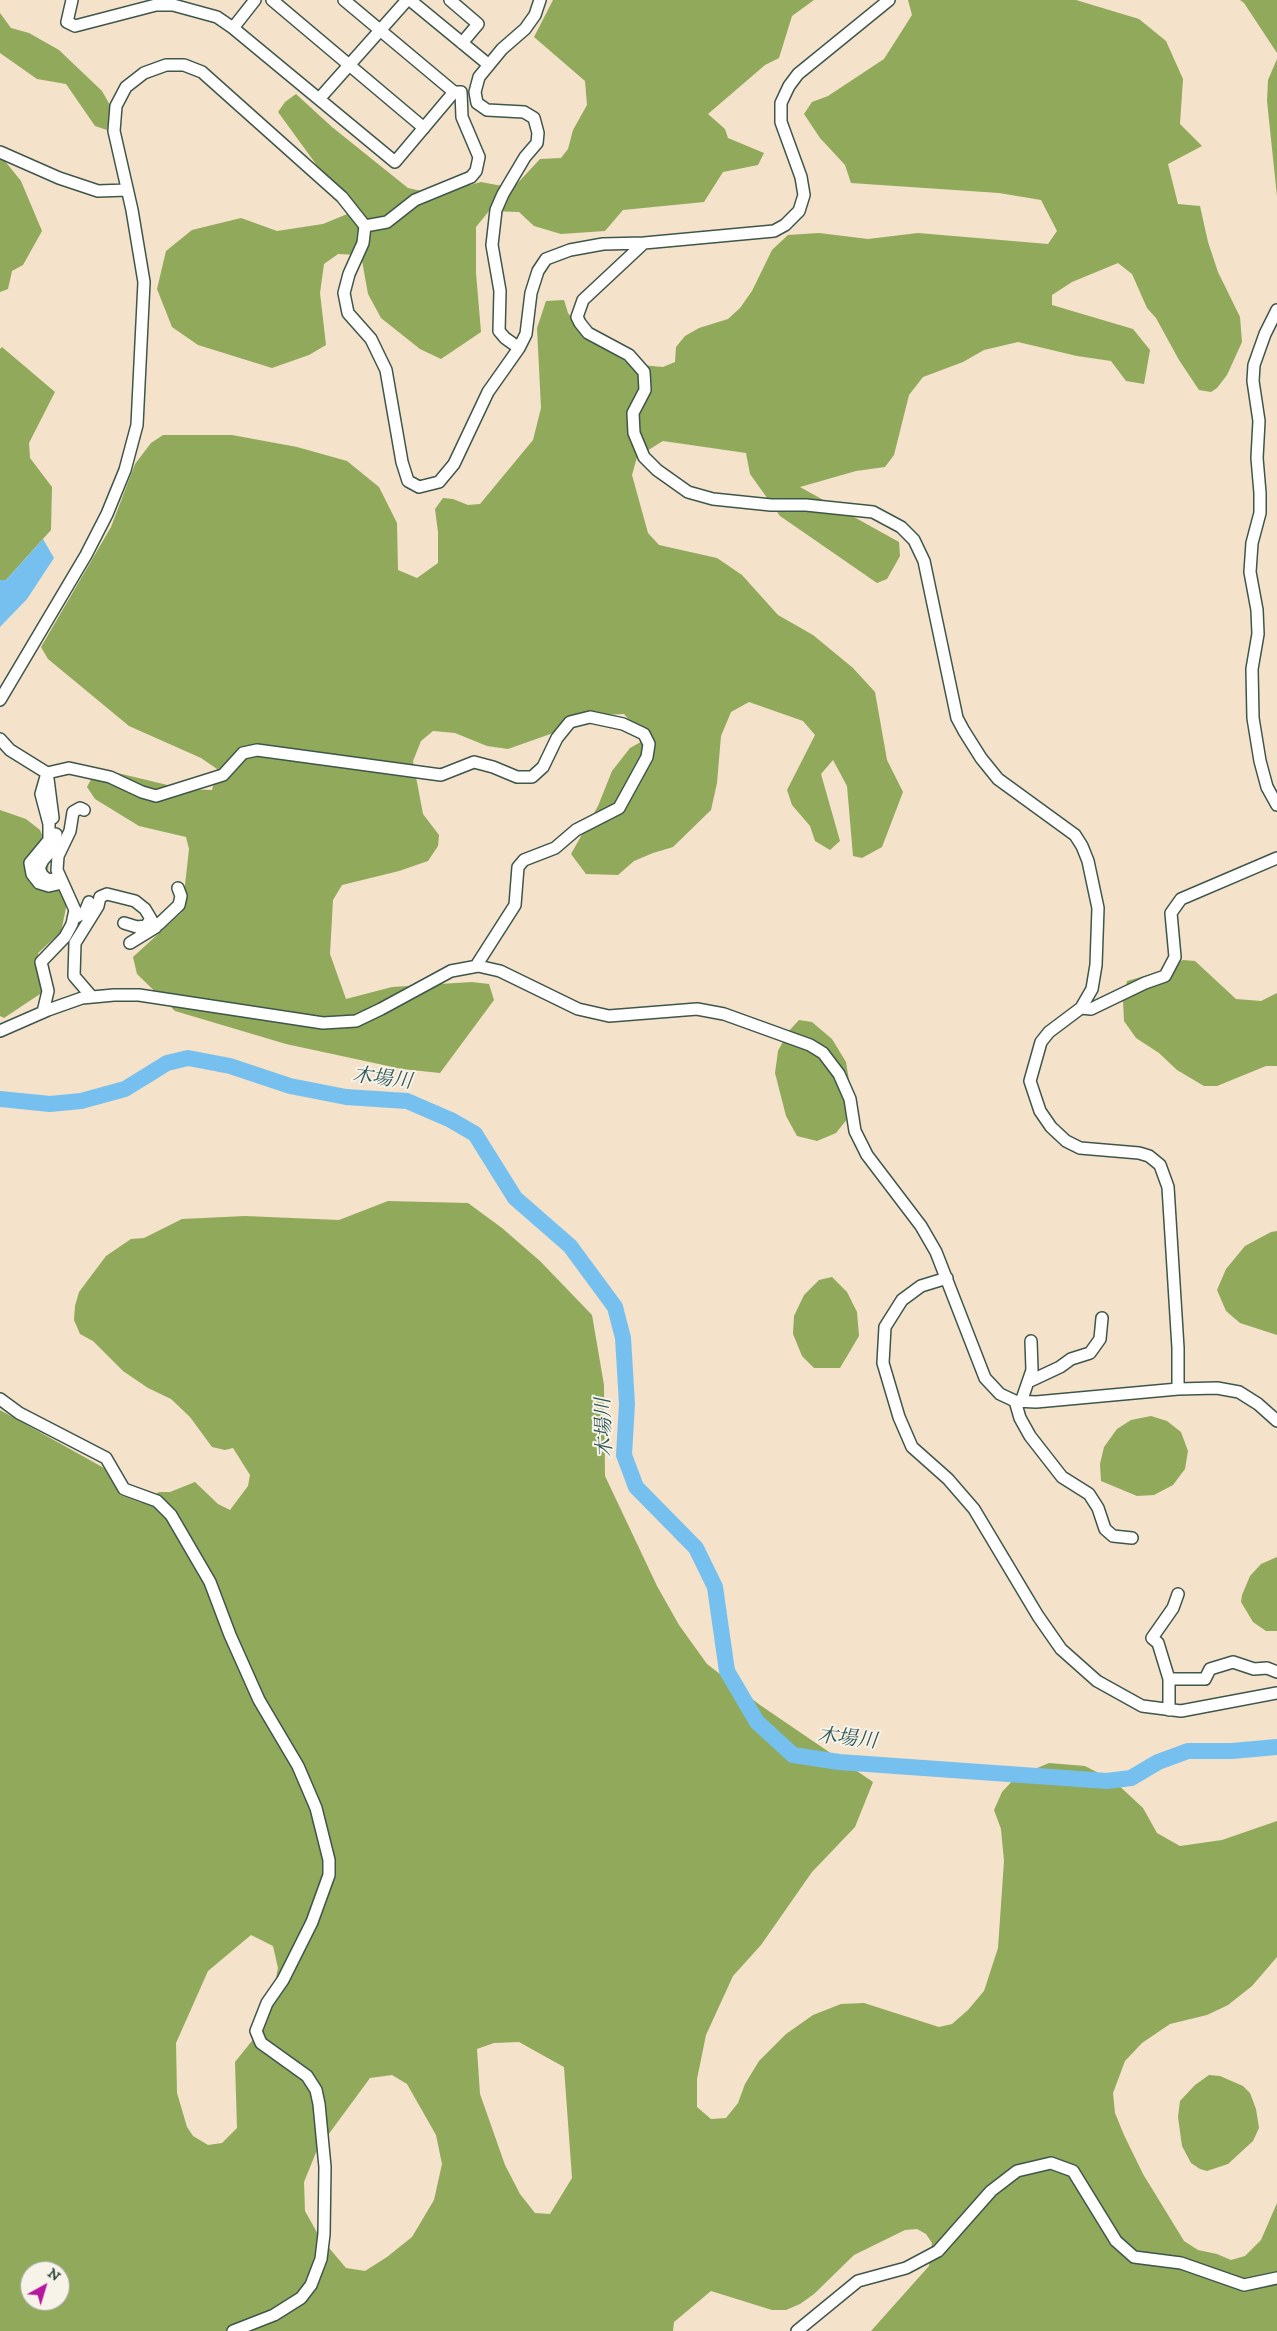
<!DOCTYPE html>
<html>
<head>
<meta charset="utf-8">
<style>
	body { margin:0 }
	#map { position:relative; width:1277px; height:2331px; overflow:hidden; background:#f4e2ca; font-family:"IM FELL DW Pica",serif }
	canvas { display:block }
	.north { position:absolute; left:20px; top:2261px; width:50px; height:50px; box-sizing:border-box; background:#f7f3e8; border:1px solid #a1aaa0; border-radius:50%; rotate:39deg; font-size:14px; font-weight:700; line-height:20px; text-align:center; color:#1f3d34 }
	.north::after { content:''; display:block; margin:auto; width:18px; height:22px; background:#b5179e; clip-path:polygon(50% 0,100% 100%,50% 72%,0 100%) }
</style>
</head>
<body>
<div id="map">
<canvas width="1277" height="2331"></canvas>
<div class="north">N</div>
</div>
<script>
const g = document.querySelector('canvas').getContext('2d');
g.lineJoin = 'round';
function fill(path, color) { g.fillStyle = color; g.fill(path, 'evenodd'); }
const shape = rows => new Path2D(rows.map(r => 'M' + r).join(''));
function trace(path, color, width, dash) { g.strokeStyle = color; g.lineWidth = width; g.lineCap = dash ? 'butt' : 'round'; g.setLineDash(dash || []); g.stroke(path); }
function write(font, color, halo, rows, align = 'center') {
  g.font = font + ' "IM FELL DW Pica","Noto Serif JP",serif'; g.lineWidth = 4; g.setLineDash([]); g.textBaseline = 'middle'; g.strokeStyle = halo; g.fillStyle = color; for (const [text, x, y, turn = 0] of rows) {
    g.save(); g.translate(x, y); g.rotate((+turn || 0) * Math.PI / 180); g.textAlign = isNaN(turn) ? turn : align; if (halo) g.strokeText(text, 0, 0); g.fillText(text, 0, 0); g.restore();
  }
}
const forest = shape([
	[553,0,814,0,792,16,779,58,765,65,708,114,725,129,728,138,764,153,758,165,723,172,704,202,623,210,605,231,561,234,534,226,519,212,489,211,476,227,476,273,481,332,441,359,420,349,381,318,368,294,361,255,338,254,324,264,320,293,326,345,309,355,272,368,198,345,172,327,157,289,166,251,192,230,241,218,277,231,323,224,357,210,321,171,278,112,285,102,296,94,332,127,408,188,426,192,440,193,481,182,513,188,540,159,561,158,568,149,573,130,587,105,585,81,534,37],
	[908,0,1076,0,1139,19,1166,41,1183,79,1180,124,1202,146,1168,164,1178,204,1200,206,1208,242,1218,272,1240,317,1242,342,1227,375,1217,388,1211,392,1199,390,1179,360,1156,318,1147,308,1132,274,1118,263,1072,282,1052,295,1052,305,1133,329,1150,350,1144,384,1126,381,1111,361,1077,356,1018,342,984,350,963,362,923,377,909,395,894,455,885,467,856,471,800,487,899,542,900,556,887,579,877,583,780,516,750,474,746,453,663,441,637,457,632,475,648,533,659,545,717,558,742,575,778,615,813,635,853,668,875,692,887,760,903,792,882,847,862,858,853,856,847,786,833,760,821,774,840,841,830,850,815,841,810,826,792,805,787,790,815,735,803,721,749,702,731,712,721,736,717,783,711,810,673,847,653,853,634,861,618,875,586,874,571,854,598,806,612,771,630,748,646,739,624,714,604,715,508,749,487,746,455,733,433,731,421,741,413,761,423,814,439,835,438,846,428,861,399,871,342,885,333,900,330,954,346,999,392,987,472,982,489,984,494,1000,440,1073,402,1069,286,1044,175,1011,137,974,133,957,182,912,189,849,186,837,139,826,95,799,87,787,97,768,184,789,212,790,217,769,201,758,129,726,48,659,41,647,111,527,135,464,151,443,163,435,232,435,297,447,347,461,379,487,397,523,398,570,417,578,438,563,438,532,435,509,443,498,453,499,468,505,480,504,533,440,541,408,537,328,546,301,564,300,568,313,589,339,630,364,663,367,675,362,676,347,685,336,699,328,728,319,740,308,752,291,772,250,788,235,819,233,868,239,918,233,1048,244,1057,231,1041,200,999,193,851,183,845,165,820,138,804,114,812,102,828,96,884,59,912,15],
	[1240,0,1277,0,1277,53,1244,3],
	[0,13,11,28,29,33,59,50,102,91,111,107,107,130,95,126,66,84,37,79,0,53],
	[1277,59,1277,196,1267,101,1268,80],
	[0,155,21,181,42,231,23,265,12,271,8,289,0,292],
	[2,347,55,392,29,443,30,458,52,487,51,530,6,580,0,580,0,349],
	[0,810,26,819,40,830,49,852,48,875,67,903,61,932,38,953,43,992,4,1018,0,1016],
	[1183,960,1195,961,1236,999,1261,1001,1277,993,1277,1066,1266,1066,1217,1086,1204,1086,1177,1070,1159,1053,1136,1038,1124,1021,1123,1000,1127,981,1158,972],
	[799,1020,812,1022,832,1039,846,1062,851,1093,848,1118,836,1133,817,1141,797,1136,786,1116,775,1073,778,1051,788,1032],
	[388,1201,468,1203,502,1228,540,1261,592,1315,604,1385,605,1476,657,1586,679,1625,707,1664,760,1705,873,1782,855,1827,812,1872,761,1945,733,1976,706,2035,697,2079,697,2107,711,2119,726,2118,738,2103,745,2084,759,2061,786,2034,813,2015,841,2004,864,2003,939,2027,952,2024,968,2010,984,1991,998,1948,1004,1861,1001,1829,994,1810,1002,1792,1016,1777,1049,1763,1085,1766,1114,1781,1143,1808,1157,1833,1180,1846,1222,1840,1277,1821,1277,1957,1252,1986,1228,2005,1207,2015,1170,2024,1142,2043,1125,2061,1113,2093,1115,2113,1124,2135,1143,2174,1184,2241,1198,2250,1217,2254,1231,2260,1245,2256,1261,2240,1277,2203,1277,2331,871,2331,929,2266,932,2243,926,2234,917,2229,905,2230,854,2255,814,2294,800,2304,786,2310,772,2310,711,2291,674,2322,673,2331,0,2331,0,1410,104,1468,120,1495,142,1503,159,1492,170,1492,195,1482,218,1504,230,1510,248,1486,250,1475,233,1448,225,1450,212,1447,190,1417,171,1399,148,1388,123,1371,93,1341,80,1334,74,1320,75,1306,79,1292,106,1256,131,1239,144,1238,182,1219,245,1216,339,1220],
	[251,1935,273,1946,278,1968,267,2022,235,2062,237,2128,222,2143,208,2145,193,2136,187,2127,177,2093,176,2043,208,1971],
	[519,2042,564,2067,572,2178,550,2214,535,2213,520,2194,505,2165,480,2094,477,2049,494,2043],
	[392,2075,407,2084,436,2135,442,2164,434,2200,412,2237,387,2257,365,2271,346,2268,319,2236,305,2211,304,2182,317,2150,370,2078],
	[30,2271,60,2271,60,2301,30,2301],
	[1277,1231,1277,1335,1240,1323,1226,1311,1217,1290,1226,1269,1245,1246,1271,1232],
	[832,1277,847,1292,857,1312,859,1336,840,1368,814,1368,802,1356,793,1334,794,1316,804,1295,819,1280],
	[1151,1416,1167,1421,1181,1432,1188,1451,1185,1469,1173,1485,1154,1495,1137,1496,1101,1481,1100,1464,1104,1447,1117,1429,1131,1420],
	[1277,1557,1277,1631,1266,1631,1253,1622,1241,1602,1242,1595,1250,1576,1261,1564],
	[1209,2075,1220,2076,1243,2086,1250,2093,1256,2109,1259,2128,1253,2141,1228,2164,1207,2171,1200,2169,1191,2163,1182,2146,1178,2117,1180,2101,1195,2085]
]);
const water = shape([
	[43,539,54,558,27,599,0,627,0,580,6,580]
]);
const river = shape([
	[0,1099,50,1104,81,1101,125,1089,167,1063,188,1058,230,1066,290,1086,346,1097,407,1101,451,1120,475,1134,515,1198,570,1246,615,1307,623,1338,627,1404,624,1455,636,1487,696,1548,715,1587,727,1671,757,1722,793,1755,839,1762,1107,1781,1131,1778,1158,1762,1188,1751,1232,1751,1277,1747]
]);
const minor = shape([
	[72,0,67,22,75,26,156,5,173,5,217,17,233,28],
	[255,0,233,28,395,162,454,92],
	[272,0,424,128],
	[344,0,454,92,461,92],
	[410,0,489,65],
	[450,0,478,24,462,43],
	[319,99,407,0],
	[0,152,59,178,98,191,127,190],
	[365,226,387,222,415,200,471,177,476,171,479,157,462,117,461,92],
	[644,243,583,300,577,317,580,323,588,333,629,355,644,372,645,390,633,413,634,433,644,457,657,470,688,492,713,499,771,505,806,505,873,512,901,527,914,540,924,561,957,718,964,731,981,758,998,779,1075,835,1082,846,1088,861,1098,908,1096,965,1092,989,1081,1008,1049,1032,1041,1042,1030,1081,1040,1111,1051,1127,1066,1141,1080,1148,1139,1153,1149,1156,1160,1165,1168,1187,1178,1348,1178,1389],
	[1277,310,1265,334,1254,365,1253,381,1259,421,1257,458,1260,493,1260,513,1252,543,1250,572,1257,610,1258,634,1252,669,1253,718,1260,761,1267,787,1277,805],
	[519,348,505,338,499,331,500,291,492,245,496,210,503,194,525,157,537,143,538,133,534,118,524,112,487,110,477,103,475,92,479,77,502,49,525,29,535,15,540,0],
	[0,700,86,555,107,514,125,470,137,425,144,282,132,210,114,131,116,106,126,87,144,73,166,65,184,65,202,72,342,197,365,226,363,243,349,274,344,293,348,313,371,339,386,370,402,462,408,481,419,487,439,482,454,464,488,392,519,348,526,334,531,293,538,271,546,259,570,250,603,244,644,243,774,231,785,225,799,211,804,195,801,177,781,122,781,103,789,86,798,74,889,0],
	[0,739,10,750,47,773,69,768,110,777,142,792,156,796,223,775,243,753,257,750,441,775,474,762,493,767,517,777,532,777,543,767,557,738,570,722,590,717,623,724,644,734,649,744,647,757,619,808,576,830,555,848,524,860,518,867,515,905,476,966],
	[47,773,41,794,49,824,49,840,30,863,32,874,39,883,49,886,62,883],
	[48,779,53,818],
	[54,879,48,880,42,875,39,868,43,860,52,850,56,834],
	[73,919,85,912,89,902],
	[149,922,159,924,179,905,181,896,178,888],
	[130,943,156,927],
	[92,997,74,976,75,943,98,906,100,897,107,894,135,901,145,909,151,919,146,926,137,927,124,923],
	[1081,1008,1091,1009,1145,983,1165,976,1175,957,1171,913,1181,899,1277,858],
	[43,1012,48,991,41,962,65,937,72,924,75,910,57,870,58,856,70,831,73,812,80,808,84,810],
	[0,1031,48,1010,82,998,114,995,139,995,323,1023,356,1021,381,1009,451,971,478,966,500,971,578,1009,609,1016,697,1009,724,1014,810,1045,823,1053,839,1074,850,1099,855,1131,867,1155,921,1226,936,1252,985,1378,1000,1394,1015,1401,1036,1402,1178,1389,1217,1388,1239,1392,1258,1404,1277,1421],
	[947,1278,921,1286,902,1300,885,1327,883,1363,899,1417,912,1447,948,1479,974,1509,1038,1616,1061,1649,1097,1681,1142,1706,1181,1711,1277,1693],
	[1028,1382,1060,1367,1071,1359,1090,1353,1100,1339,1102,1318],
	[0,1399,19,1413,106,1458,124,1489,157,1501,171,1515,210,1582,230,1635,259,1700,298,1766,316,1808,329,1860,329,1875,312,1922,283,1980,267,2003,256,2031,261,2043,307,2076,316,2090,319,2104,325,2167,324,2234,321,2259,311,2285,301,2298,274,2315,233,2331],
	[1015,1401,1020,1418,1030,1436,1062,1477,1089,1494,1098,1508,1105,1529,1113,1536,1132,1538],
	[1021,1402,1032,1370,1031,1341],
	[1169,1679,1205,1679,1210,1669,1233,1662,1254,1669,1267,1668,1277,1672],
	[1169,1710,1169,1679,1158,1643,1152,1638,1173,1608,1178,1594],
	[797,2331,858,2281,906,2268,938,2251,991,2191,1017,2171,1051,2163,1073,2171,1116,2241,1134,2257,1181,2263,1244,2285,1277,2278]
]);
const waterNames = [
	["木場川",382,1080,7],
	["木場川",606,1428,-92],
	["木場川",847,1740,6]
];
fill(forest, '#90a95a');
fill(water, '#76c0ef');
trace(river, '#76c0ef', 16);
trace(minor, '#3f564a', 14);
trace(minor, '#fff', 11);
write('italic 20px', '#305759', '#f7f3e8', waterNames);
</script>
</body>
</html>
